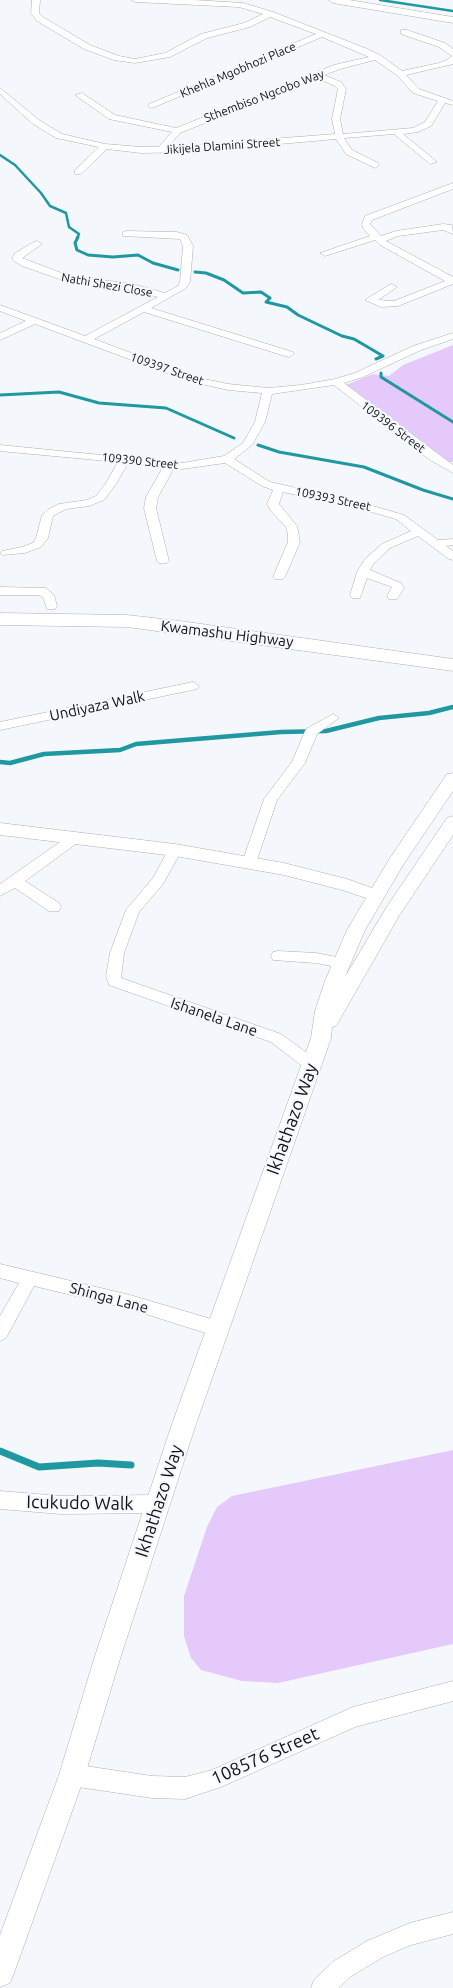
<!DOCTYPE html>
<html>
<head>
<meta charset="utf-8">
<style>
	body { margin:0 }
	canvas { display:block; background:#f4f8fd }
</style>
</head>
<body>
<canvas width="453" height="1988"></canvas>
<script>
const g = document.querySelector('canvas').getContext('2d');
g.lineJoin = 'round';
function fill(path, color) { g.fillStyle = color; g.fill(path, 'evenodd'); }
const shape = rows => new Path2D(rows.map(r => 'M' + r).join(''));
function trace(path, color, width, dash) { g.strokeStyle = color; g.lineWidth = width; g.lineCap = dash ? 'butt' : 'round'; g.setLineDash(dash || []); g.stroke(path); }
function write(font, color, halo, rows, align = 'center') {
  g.font = font + ' Ubuntu,sans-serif'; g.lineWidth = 4.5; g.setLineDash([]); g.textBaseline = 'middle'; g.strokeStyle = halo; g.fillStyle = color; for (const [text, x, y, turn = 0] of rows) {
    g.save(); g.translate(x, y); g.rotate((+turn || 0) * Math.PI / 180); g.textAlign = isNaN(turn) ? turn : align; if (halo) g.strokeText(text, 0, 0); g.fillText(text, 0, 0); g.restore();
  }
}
const green = shape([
	[453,345,453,462,449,462,437,456,346,385,373,374,389,376,403,365],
	[453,1450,453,1644,278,1683,242,1681,201,1670,191,1658,184,1636,184,1596,207,1527,217,1507,232,1496]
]);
const streamFar3 = shape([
	[380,0,453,11],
	[0,155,15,165,41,193,50,206,66,213,69,227,79,234,77,238]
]);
const streamFar2 = shape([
	[78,237,75,243,77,250,88,255,113,257,138,255,153,263,178,270],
	[195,272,206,273,224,280,243,293,261,292,270,298,266,302,287,307,298,315,342,336,354,339,383,356,376,359],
	[381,373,381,377,453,422],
	[0,395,59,392,99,403,166,408,234,438],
	[258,445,279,452,364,467,423,490,453,499]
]);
const streamFar1 = shape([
	[0,762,10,763,44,754,120,750,136,744,281,732,326,731,379,718,429,713,453,707]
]);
const stream = shape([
	[0,1451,39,1467,98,1463,131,1465]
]);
const minor = shape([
	[32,0,40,0,39,13,43,17,90,45,119,56,135,59,165,53,201,34,244,23,263,14,239,7,135,2,131,0,194,0,243,3,273,12,365,48,380,55,402,71,439,63,447,60,452,56,439,47,401,34,401,30,407,30,445,43,453,49,453,64,406,75,419,89,453,101,453,105,445,103,431,126,418,132,403,134,437,162,430,164,394,134,344,138,352,150,378,163,379,165,375,168,346,154,336,139,190,152,141,153,107,149,81,174,75,174,75,170,99,147,56,138,33,124,0,94,0,88,39,120,62,134,105,144,141,147,159,147,172,132,109,119,75,95,82,93,115,115,176,128,334,65,369,57,322,37,152,108,148,106,149,104,316,34,270,17,250,27,207,38,170,57,135,63,114,60,84,49,37,21,31,13,32,0],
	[375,60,398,76,413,93,438,101,425,122,413,128,343,134,340,119,346,89,341,82,324,75,340,69,375,60],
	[317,78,335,86,338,89,332,119,335,134,168,147,180,133,317,78],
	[453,183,453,189,372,220,370,224,381,236,396,231,443,224,452,225,453,234,443,230,398,236,386,241,453,277,453,284,398,306,381,307,365,300,389,285,392,284,397,287,378,300,394,301,445,281,380,245,375,240,325,256,320,253,370,236,363,228,362,224,365,216,453,183],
	[126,231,177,232,187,235,193,246,190,282,186,288,151,308,293,352,294,354,289,357,285,356,144,312,94,339,195,377,228,384,268,388,301,385,335,379,355,373,413,346,453,333,453,339,421,350,363,377,344,383,453,465,453,473,430,460,334,385,272,394,265,422,252,445,234,459,270,482,363,503,404,515,438,540,453,539,453,545,446,546,453,551,453,560,449,559,418,536,390,548,374,563,370,570,401,583,404,588,397,599,389,599,387,596,392,587,367,578,360,598,352,598,350,595,357,572,365,559,382,544,411,531,396,519,361,509,283,492,279,504,297,526,300,542,285,577,283,579,275,579,273,577,288,542,288,535,286,527,271,511,267,504,273,490,262,486,225,463,182,469,174,468,158,497,156,508,169,561,167,563,159,563,157,561,144,508,146,497,163,467,128,463,116,484,104,500,89,506,66,509,53,516,48,538,41,547,25,553,2,555,0,553,2,551,22,547,33,543,36,538,42,515,49,509,59,504,87,500,96,496,106,483,118,462,0,451,0,445,182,463,224,456,243,443,255,422,262,393,228,390,188,381,35,324,0,340,0,333,26,321,0,311,0,305,85,336,158,297,129,289,71,283,22,266,14,261,12,259,15,253,34,242,37,241,42,244,22,258,72,277,129,283,165,293,178,286,180,282,183,246,180,239,123,236,123,232,126,231],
	[0,587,46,588,54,595,57,606,55,609,47,609,43,597,39,595,0,595,0,587],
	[193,682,199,686,197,689,0,730,0,722,193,682],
	[333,714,339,718,317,734,305,763,277,800,256,863,254,866,249,868,244,866,242,863,264,799,292,762,306,729,333,714],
	[75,833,80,835,82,838,80,841,25,881,59,903,61,907,59,911,49,911,15,888,0,896,0,884,70,835,75,833],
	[175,845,180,847,182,850,163,884,139,912,124,953,121,978,281,1034,318,1061,320,1065,318,1069,312,1071,306,1069,271,1042,109,985,106,976,110,953,126,910,153,878,170,847,175,845],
	[278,951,316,953,347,959,349,963,347,967,342,968,316,963,273,960,271,956,273,952,278,951],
	[0,1264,130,1295,218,1321,224,1324,227,1329,224,1334,218,1337,130,1309,34,1286,6,1338,0,1341,0,1316,19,1283,0,1278,0,1264],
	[0,1491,61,1496,159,1495,166,1498,169,1504,166,1510,159,1513,61,1514,0,1509,0,1491],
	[453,1681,453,1701,355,1727,221,1787,185,1799,152,1798,72,1786,65,1782,61,1775,65,1768,72,1764,152,1776,185,1777,212,1770,353,1707,453,1681],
	[453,1912,453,1934,411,1945,383,1957,350,1977,339,1988,311,1988,314,1980,334,1961,367,1941,410,1923,453,1912]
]);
const tertiary = shape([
	[329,0,349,0,453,17,453,23,333,3,329,0],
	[453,773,453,791,403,865,365,930,345,977,386,908,447,818,453,816,453,835,399,916,336,1026,332,1027,331,1038,195,1427,120,1659,85,1775,14,1973,10,1983,0,1987,0,1935,59,1775,94,1659,171,1427,311,1038,315,1011,325,981,347,930,366,898,342,890,284,875,175,856,0,835,0,823,175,844,284,863,347,879,372,888,390,858,447,774,453,773]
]);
const primary = shape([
	[0,613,127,615,180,621,453,659,453,671,127,627,0,625,0,613]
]);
const farStreetnames = [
	["Khehla Mgobhozi Place",238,70,-23],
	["Sthembiso Ngcobo Way",264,96,-21],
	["Jikijela Dlamini Street",222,146,-4],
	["Nathi Shezi Close",107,285,10],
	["109397 Street",167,369,19],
	["109396 Street",393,427,37],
	["109390 Street",140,461,6],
	["109393 Street",333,499,12]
];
const streetNames = [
	["Kwamashu Highway",227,634,7],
	["Undiyaza Walk",97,706,-12],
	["Ishanela Lane",214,1017,19],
	["Shinga Lane",109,1298,15]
];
const nearStreetnames = [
	["Ikhathazo Way",292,1119,-70],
	["Ikhathazo Way",159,1501,-72],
	["Icukudo Walk",80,1503,1],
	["108576 Street",265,1756,-24]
];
fill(green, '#e5c9fa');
trace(streamFar3, '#2098a2', 2.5);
trace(streamFar2, '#2098a2', 3);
trace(streamFar1, '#2098a2', 4.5);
trace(stream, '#2098a2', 7);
trace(minor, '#abafb4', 1);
trace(tertiary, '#abafb4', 1);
trace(primary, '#abafb4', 1);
fill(minor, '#fff');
fill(tertiary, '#fff');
fill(primary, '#fff');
write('12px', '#101113', '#f4f8fd', farStreetnames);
write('15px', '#101113', '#f4f8fd', streetNames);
write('18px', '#101113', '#f4f8fd', nearStreetnames);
</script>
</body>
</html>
